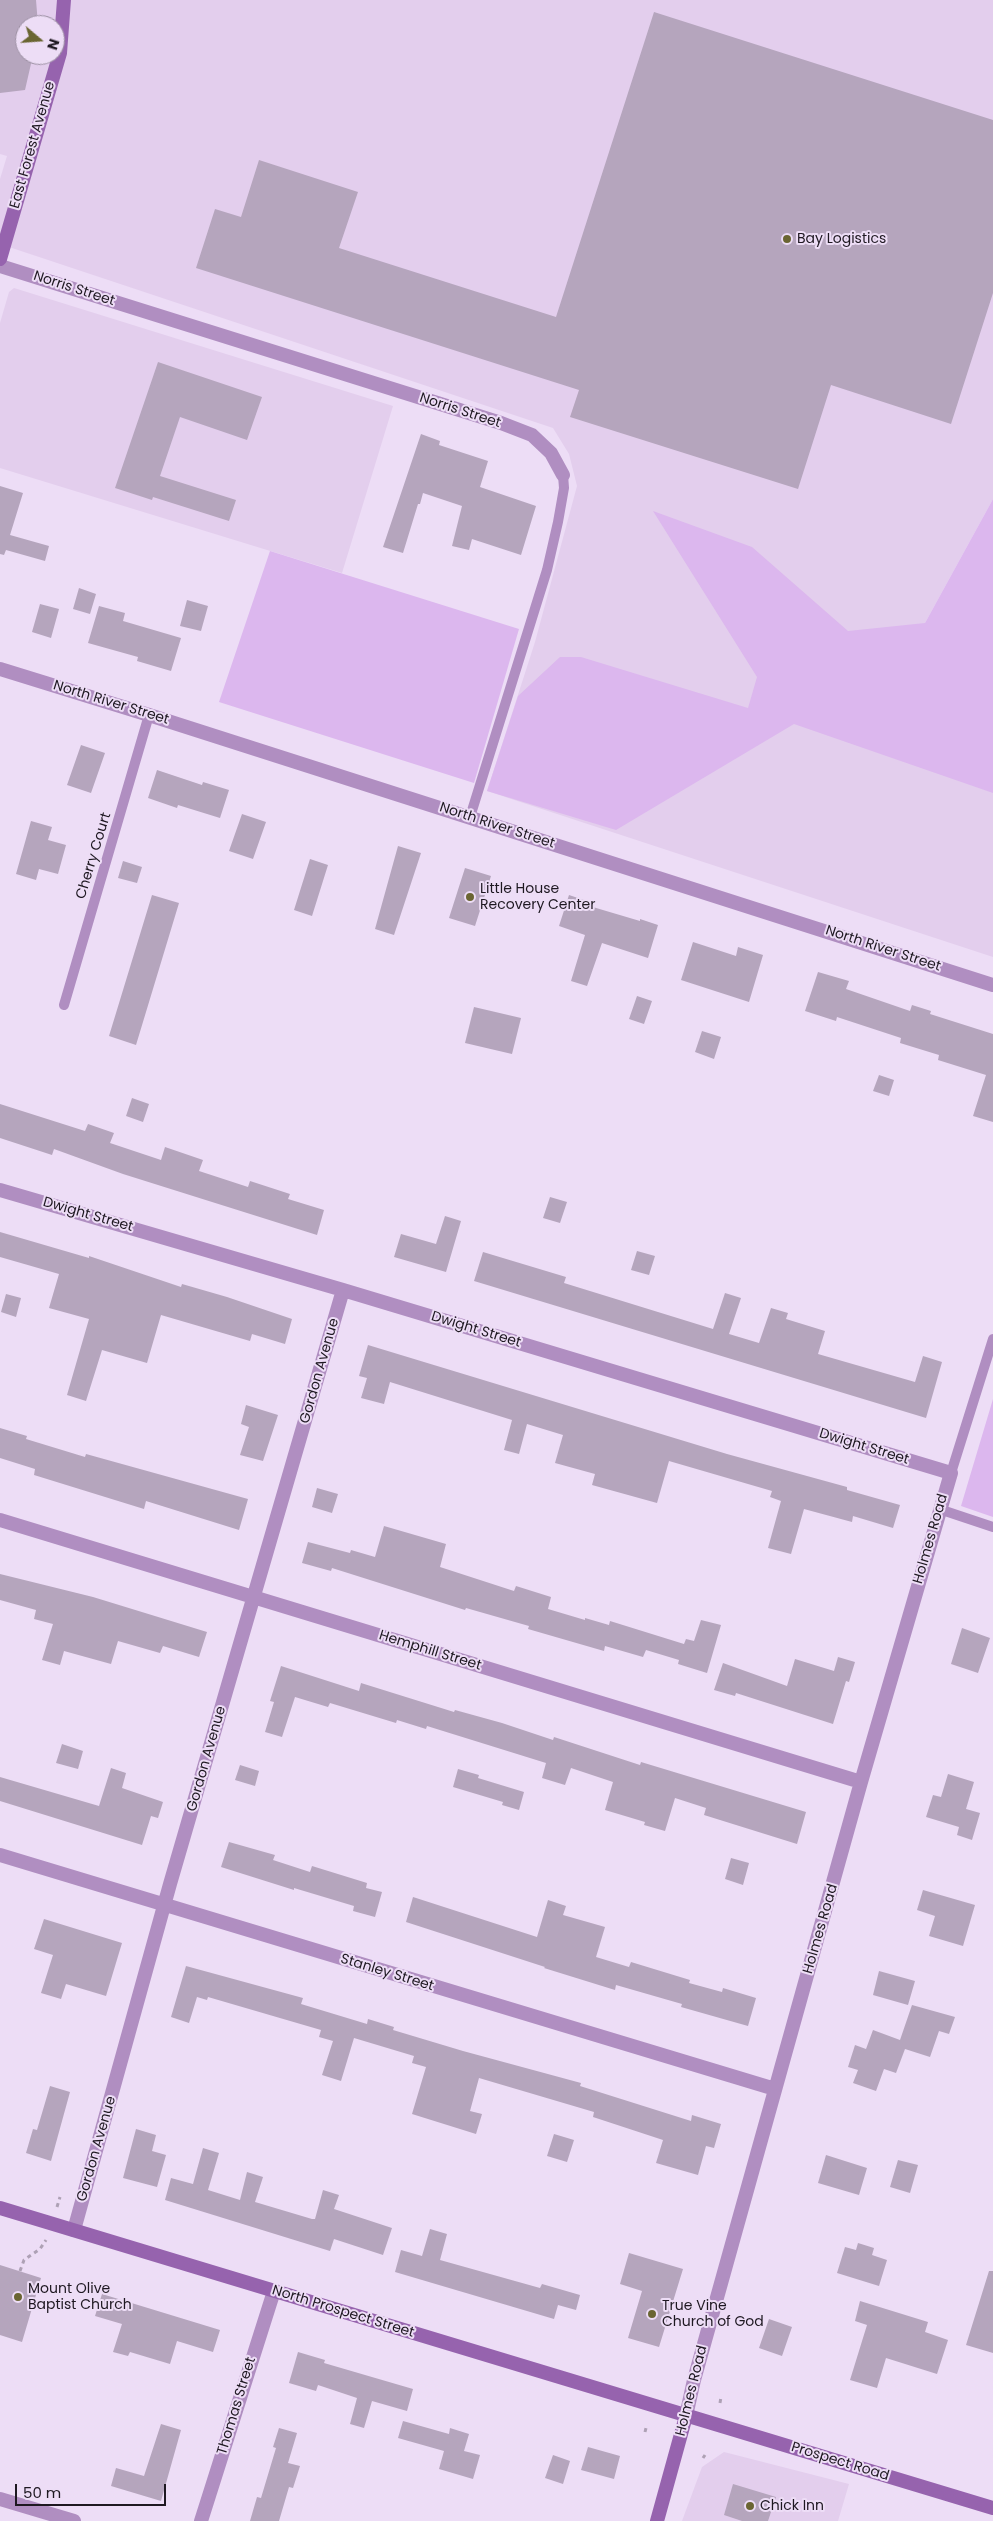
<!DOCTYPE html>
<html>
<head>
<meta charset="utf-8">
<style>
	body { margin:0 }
	#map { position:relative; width:993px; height:2521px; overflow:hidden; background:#edddf6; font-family:Poppins,sans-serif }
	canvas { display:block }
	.north { position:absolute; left:15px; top:15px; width:50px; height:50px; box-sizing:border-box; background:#edddf6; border:1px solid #9a8ea1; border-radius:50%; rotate:108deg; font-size:14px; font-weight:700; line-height:20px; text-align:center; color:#1e1821 }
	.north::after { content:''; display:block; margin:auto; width:18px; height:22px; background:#6a6532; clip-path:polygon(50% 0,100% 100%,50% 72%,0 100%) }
	.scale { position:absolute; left:15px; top:2484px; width:151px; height:22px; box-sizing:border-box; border:2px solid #1e1821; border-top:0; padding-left:6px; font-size:15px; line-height:18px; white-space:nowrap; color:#1e1821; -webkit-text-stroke:4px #edddf6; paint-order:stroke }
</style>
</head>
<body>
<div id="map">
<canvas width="993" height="2521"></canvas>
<div class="north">N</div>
<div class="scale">50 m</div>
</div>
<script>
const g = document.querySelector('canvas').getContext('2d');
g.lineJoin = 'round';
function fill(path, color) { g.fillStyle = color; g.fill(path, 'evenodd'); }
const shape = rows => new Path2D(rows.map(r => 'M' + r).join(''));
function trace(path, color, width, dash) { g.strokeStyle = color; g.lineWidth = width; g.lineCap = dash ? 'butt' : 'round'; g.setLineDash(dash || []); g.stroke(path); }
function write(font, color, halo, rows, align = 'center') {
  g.font = font + ' Poppins,sans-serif'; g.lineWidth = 4; g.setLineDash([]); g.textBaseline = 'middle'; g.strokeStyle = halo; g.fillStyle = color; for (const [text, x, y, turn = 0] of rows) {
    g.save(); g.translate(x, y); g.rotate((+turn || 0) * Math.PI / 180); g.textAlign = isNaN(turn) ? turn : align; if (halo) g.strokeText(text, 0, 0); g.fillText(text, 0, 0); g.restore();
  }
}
const built = shape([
	[0,0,993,0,993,499,925,623,993,710,993,957,487,791,535,642,577,486,569,454,553,428,0,244,0,179,7,156,0,154],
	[25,25,55,25,55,55,25,55],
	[14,288,393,406,342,573,0,468,0,323,9,292],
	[724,2452,849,2484,838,2521,682,2521,702,2467]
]);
const green = shape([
	[993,499,993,793,794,724,616,830,487,791,518,696,560,657,581,657,748,708,757,677,653,511,752,547,848,631,925,623],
	[270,551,519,629,474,783,219,702],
	[993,1399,993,1517,961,1506]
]);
const building = shape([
	[0,0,36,0,38,25,25,25,25,55,33,55,25,90,0,93],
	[654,12,993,120,993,293,951,424,831,385,798,489,570,417,579,390,196,268,215,209,241,217,259,160,358,192,339,248,556,317],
	[158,362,262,397,247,440,180,417,160,476,236,500,229,521,153,497,152,500,115,488],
	[421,434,440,441,439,445,488,461,480,487,536,506,521,555,472,539,469,550,452,546,462,506,423,493,420,504,418,504,403,553,383,547],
	[0,486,23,493,10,535,49,546,45,561,6,550,4,555,0,554],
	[79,588,96,594,90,614,73,609],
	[187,600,208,606,201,631,180,626],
	[40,604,59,609,51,638,32,632],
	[99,606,125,613,123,621,181,638,171,671,137,661,138,657,88,643],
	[81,745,105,753,91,793,67,785],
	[157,770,202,785,203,782,229,790,220,818,178,805,177,808,148,798],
	[242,814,266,822,253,859,229,851],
	[31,821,52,827,48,840,66,845,58,874,39,869,36,880,16,874],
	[398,846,421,853,394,935,375,929],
	[310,859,328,865,312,916,294,910],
	[123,861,142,867,137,883,118,878],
	[465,868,491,876,475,926,449,918],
	[152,895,179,903,136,1045,109,1036],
	[569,895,587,901,586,905,640,921,640,919,658,925,648,958,602,943,587,986,571,981,585,935,559,926],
	[693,942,736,956,738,947,763,955,749,1002,681,980],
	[818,972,849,981,846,989,910,1011,912,1005,931,1011,930,1014,993,1034,993,1122,973,1116,986,1075,938,1060,939,1055,900,1043,901,1038,837,1017,836,1021,805,1011],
	[637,996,652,1001,644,1024,629,1019],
	[474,1007,521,1018,512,1054,465,1043],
	[702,1031,721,1037,714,1059,695,1052],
	[879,1075,894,1080,889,1096,873,1091],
	[132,1098,149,1104,143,1122,126,1116],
	[0,1104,85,1131,88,1124,114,1133,110,1143,161,1160,165,1147,203,1160,199,1171,248,1187,250,1181,290,1194,288,1199,324,1210,317,1235,123,1174,54,1149,52,1155,0,1138],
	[550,1197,567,1202,560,1223,543,1218],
	[445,1216,461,1221,446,1272,394,1257,401,1234,436,1244],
	[0,1232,89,1258,89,1256,181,1287,182,1284,227,1297,292,1319,285,1344,252,1334,250,1341,161,1315,147,1363,102,1350,86,1401,67,1395,89,1319,49,1308,59,1274,0,1257],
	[637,1251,655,1256,649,1275,631,1270],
	[483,1252,566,1277,564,1283,713,1329,725,1293,741,1298,729,1334,759,1343,771,1308,788,1313,786,1319,825,1331,818,1354,915,1382,923,1356,942,1362,926,1418,474,1281],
	[6,1294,21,1298,16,1317,1,1312],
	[368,1345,727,1454,847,1487,847,1490,900,1505,893,1528,853,1516,852,1522,804,1509,791,1554,768,1548,781,1501,770,1497,772,1491,669,1461,657,1503,592,1485,595,1474,555,1463,563,1435,527,1424,519,1454,504,1450,512,1420,390,1382,384,1404,361,1398,367,1378,359,1376],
	[246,1405,278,1415,263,1461,240,1455,249,1427,241,1424],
	[0,1428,27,1436,26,1439,85,1457,86,1454,248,1499,239,1530,146,1501,144,1509,34,1475,35,1469,0,1458],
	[317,1488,338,1494,332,1513,312,1507],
	[384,1526,446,1544,440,1567,514,1591,516,1586,551,1597,548,1609,585,1620,585,1618,609,1625,610,1621,684,1644,686,1639,694,1641,701,1620,721,1625,707,1673,678,1664,679,1660,646,1650,643,1657,605,1646,604,1651,528,1629,529,1626,466,1608,465,1610,332,1568,331,1571,302,1563,308,1542,350,1553,351,1550,375,1557],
	[0,1574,93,1597,207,1632,199,1657,163,1646,160,1653,118,1641,111,1664,64,1651,60,1665,42,1660,53,1624,34,1619,36,1610,0,1600],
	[962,1628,990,1638,978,1673,951,1664],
	[838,1657,855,1662,849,1682,846,1681,833,1724,736,1693,735,1696,714,1690,723,1663,787,1686,795,1659,834,1671],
	[281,1666,359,1691,361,1683,454,1712,455,1710,502,1723,553,1740,554,1737,640,1765,641,1762,806,1812,797,1844,704,1815,706,1808,675,1798,665,1831,644,1825,645,1822,605,1810,613,1782,571,1768,565,1785,542,1778,546,1763,427,1726,426,1729,397,1720,396,1723,330,1703,328,1707,295,1697,282,1737,265,1732,274,1702,270,1701],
	[62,1744,83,1751,78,1769,56,1763],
	[240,1765,259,1771,255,1786,235,1780],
	[111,1768,126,1773,122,1788,163,1802,158,1818,151,1816,142,1845,0,1801,0,1777,99,1806],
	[458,1769,479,1775,478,1778,524,1792,519,1810,502,1805,503,1802,453,1787],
	[948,1774,974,1782,966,1809,980,1813,972,1840,957,1835,959,1827,926,1817,933,1795,941,1797],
	[229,1842,275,1855,273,1860,310,1872,312,1866,367,1883,366,1888,382,1892,375,1917,353,1911,354,1906,294,1888,294,1890,221,1867],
	[731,1858,749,1863,743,1885,725,1879],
	[923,1890,975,1905,963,1946,929,1936,935,1916,917,1910],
	[413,1897,537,1937,548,1900,566,1906,563,1915,605,1927,596,1957,629,1967,631,1962,690,1980,689,1983,722,1992,723,1988,756,1998,748,2026,681,2007,682,2004,616,1985,615,1990,544,1968,545,1967,406,1922],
	[44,1919,122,1943,106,1996,66,1984,61,1999,41,1993,53,1955,34,1949],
	[186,1966,303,1998,301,2004,367,2024,368,2019,394,2027,393,2030,463,2051,581,2083,580,2086,691,2121,692,2115,721,2124,714,2148,706,2146,698,2175,656,2163,663,2140,593,2117,594,2112,479,2078,470,2111,482,2114,476,2134,412,2114,426,2067,412,2063,414,2056,354,2038,341,2081,322,2075,333,2041,319,2037,321,2030,208,1997,207,2000,197,1997,189,2023,171,2017],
	[879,1971,915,1981,908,2005,873,1995],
	[912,2005,955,2017,949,2034,939,2031,930,2057,905,2049,896,2073,884,2069,876,2091,853,2083,858,2070,848,2067,855,2045,866,2049,873,2030,900,2040],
	[50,2086,70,2092,51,2161,26,2153,33,2129,37,2130],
	[136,2129,156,2135,152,2151,166,2155,157,2187,123,2178],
	[554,2134,574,2140,567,2162,547,2156],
	[203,2148,219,2153,208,2190,240,2200,247,2172,263,2177,255,2202,312,2219,315,2219,323,2190,339,2195,334,2209,392,2228,383,2255,334,2239,330,2251,165,2200,171,2178,193,2184],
	[826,2155,867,2168,859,2195,818,2183],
	[898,2160,918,2165,910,2193,890,2187],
	[430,2229,447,2234,440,2260,540,2288,542,2284,580,2295,576,2310,558,2305,554,2319,395,2272,401,2250,422,2256],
	[858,2243,874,2248,872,2255,887,2260,879,2286,837,2273,845,2247,856,2250],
	[629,2253,683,2269,659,2347,628,2338,642,2291,620,2284],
	[0,2265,41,2278,22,2342,0,2335],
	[989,2271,993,2271,993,2353,966,2345],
	[102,2294,220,2330,213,2352,177,2341,170,2364,130,2352,128,2356,113,2352,122,2324,95,2316],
	[860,2301,928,2322,925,2332,948,2340,937,2374,886,2358,877,2388,850,2380,867,2325,855,2321],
	[769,2319,792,2327,782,2356,759,2348],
	[298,2352,325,2360,324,2363,413,2389,407,2411,372,2401,364,2428,350,2424,357,2398,318,2385,316,2391,289,2383],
	[403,2421,449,2434,450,2428,469,2434,464,2451,480,2455,473,2479,439,2469,444,2451,398,2438],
	[161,2424,181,2430,161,2501,111,2486,116,2468,144,2476],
	[279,2428,297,2433,288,2463,300,2466,293,2488,289,2487,279,2521,250,2521,257,2497,261,2498,276,2448,273,2447],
	[588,2447,620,2456,614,2479,581,2470],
	[553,2455,570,2461,563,2484,545,2478],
	[733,2484,776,2497,768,2521,742,2521,724,2515]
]);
const path = shape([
	[57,2207,60,2197],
	[20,2271,24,2260,40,2249,46,2240],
	[720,2403,721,2397],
	[645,2432,646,2428],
	[703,2458,705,2455]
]);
const service = shape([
	[470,817,547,570,558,522,564,488,563,475],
	[64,1005,149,715],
	[951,1473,993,1339],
	[939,1509,993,1527]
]);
const minor = shape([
	[0,266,501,423,532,435,551,453,563,475],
	[0,1190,343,1290,951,1473,861,1782,694,2380,686,2416],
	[0,1520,861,1782],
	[0,1855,775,2089],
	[74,2230,170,1884,343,1290],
	[0,2499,74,2521],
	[201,2521,274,2291]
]);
const tertiary = shape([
	[0,669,149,715,993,985]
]);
const secondary = shape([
	[0,259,60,53,64,0],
	[0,2208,993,2508],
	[657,2521,686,2416]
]);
const markers = [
	[787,239,5,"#6a6532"],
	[470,897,5,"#6a6532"],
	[18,2297,5,"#6a6532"],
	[652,2314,5,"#6a6532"],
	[750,2506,5,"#6a6532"]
];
const streetNames = [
	["East Forest Avenue",33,145,-74],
	["Norris Street",74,289,18],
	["Norris Street",460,411,18],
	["North River Street",111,703,17],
	["North River Street",497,826,18],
	["Cherry Court",94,856,-73],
	["North River Street",883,949,18],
	["Dwight Street",88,1215,16],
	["Dwight Street",476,1330,17],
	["Gordon Avenue",320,1371,-74],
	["Dwight Street",864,1447,17],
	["Holmes Road",931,1539,-74],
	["Hemphill Street",430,1651,17],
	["Gordon Avenue",207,1759,-74],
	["Holmes Road",821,1929,-74],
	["Stanley Street",387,1973,17],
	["Gordon Avenue",97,2149,-74],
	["North Prospect Street",343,2312,17],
	["Holmes Road",692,2391,-76],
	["Thomas Street",237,2406,-73],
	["Prospect Road",840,2462,17]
];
const poiNames = [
	["Bay Logistics",797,239],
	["Little House",480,889],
	["Recovery Center",480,905],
	["Mount Olive",28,2289],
	["Baptist Church",28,2305],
	["True Vine",662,2306],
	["Church of God",662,2322],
	["Chick Inn",760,2506]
];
fill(built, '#e3ceed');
fill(green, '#dcb7ee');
fill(building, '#b5a5bd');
trace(path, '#aea1b5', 3, [4, 4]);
trace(service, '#b08ec1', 10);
trace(minor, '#b08ec1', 14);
trace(tertiary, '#b08ec1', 14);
trace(secondary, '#9663ae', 14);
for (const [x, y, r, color] of markers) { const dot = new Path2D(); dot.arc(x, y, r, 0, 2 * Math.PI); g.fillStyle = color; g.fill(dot); trace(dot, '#edddf6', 2); }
write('14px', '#1e1821', '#edddf6', streetNames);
write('14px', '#1e1821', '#edddf6', poiNames, 'left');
</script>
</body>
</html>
